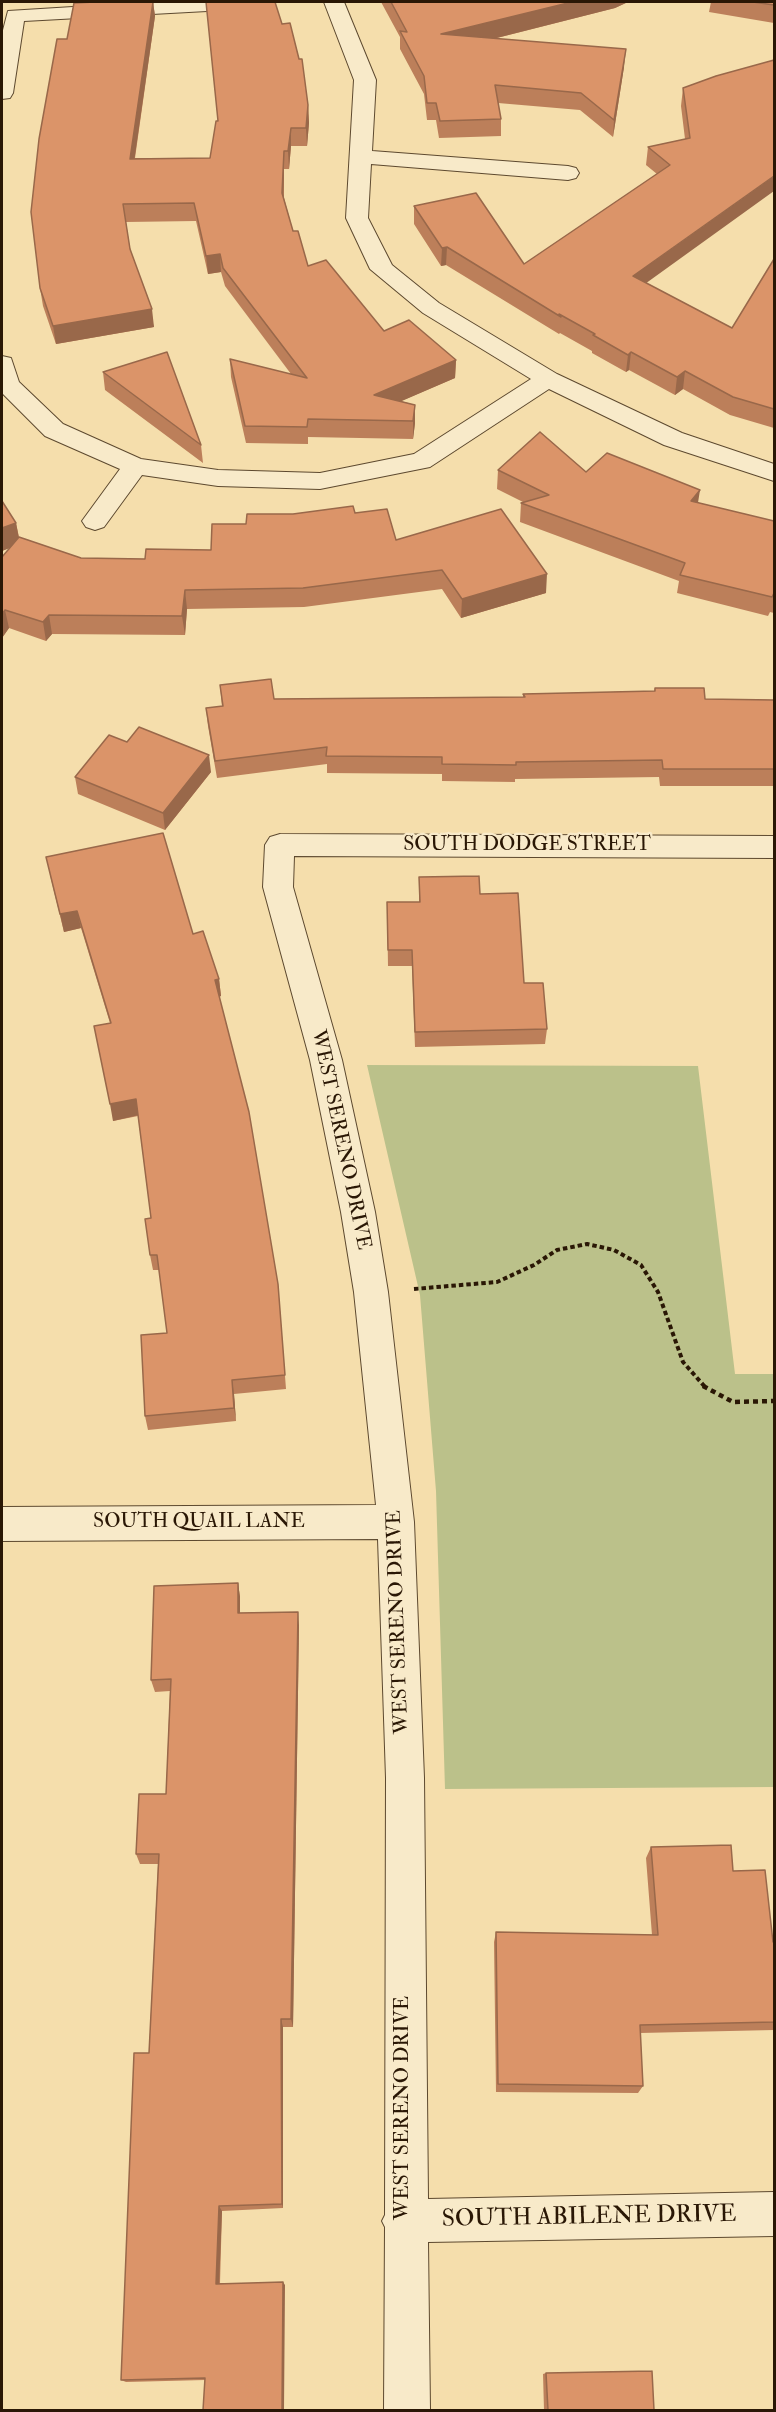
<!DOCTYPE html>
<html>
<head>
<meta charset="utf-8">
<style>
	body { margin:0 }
	#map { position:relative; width:776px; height:2412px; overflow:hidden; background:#f5deac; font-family:"IM FELL Double Pica",serif }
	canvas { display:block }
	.frame { position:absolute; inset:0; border:3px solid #2a1705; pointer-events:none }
</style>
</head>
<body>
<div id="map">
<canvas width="776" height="2412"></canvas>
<div class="frame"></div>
</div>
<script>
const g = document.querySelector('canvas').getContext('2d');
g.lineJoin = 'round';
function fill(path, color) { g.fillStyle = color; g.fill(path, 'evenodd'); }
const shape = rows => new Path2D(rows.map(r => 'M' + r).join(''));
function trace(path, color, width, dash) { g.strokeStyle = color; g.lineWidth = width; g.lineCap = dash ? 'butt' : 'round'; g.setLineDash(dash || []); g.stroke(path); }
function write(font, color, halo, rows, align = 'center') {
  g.font = font + ' "IM FELL Double Pica",serif'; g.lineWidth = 4.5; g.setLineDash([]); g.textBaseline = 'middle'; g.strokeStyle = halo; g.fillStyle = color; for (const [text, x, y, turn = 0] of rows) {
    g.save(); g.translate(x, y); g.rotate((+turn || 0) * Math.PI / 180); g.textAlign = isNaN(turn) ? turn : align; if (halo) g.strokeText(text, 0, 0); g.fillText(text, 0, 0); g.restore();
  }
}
const green = shape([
	[367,1065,698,1066,735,1374,774,1374,774,1787,445,1789,436,1491,420,1295]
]);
const pathFar1 = shape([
	[414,1289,497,1282,534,1265,557,1250,587,1244,614,1250,641,1265,658,1292,683,1362,706,1388]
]);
const path = shape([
	[703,1386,733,1402,774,1401]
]);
const minor = shape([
	[154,2,272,2,269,6,262,8,24,21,13,93,10,98,2,99,2,34,8,11,154,2],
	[324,2,344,2,376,80,372,151,568,166,576,168,579,173,576,178,568,180,371,164,368,218,392,265,439,303,557,374,682,433,774,464,774,481,664,445,549,389,430,467,320,489,218,486,142,475,104,527,95,530,86,527,82,521,120,469,45,436,2,393,2,356,11,358,19,382,63,424,141,459,218,470,320,473,414,454,531,379,423,313,370,269,346,218,354,80,324,2],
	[280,834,774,836,774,858,294,856,293,887,342,1060,375,1212,388,1292,414,1522,424,1778,428,2199,774,2192,774,2236,428,2242,430,2410,384,2410,385,2227,382,2221,385,2215,386,1778,378,1539,2,1541,2,1507,376,1505,354,1292,341,1212,310,1060,263,887,265,845,270,837,280,834]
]);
const wall = shape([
	[79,2,153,2,155,16,135,158,210,158,218,121,206,2,282,24,308,105,309,123,307,146,291,146,289,169,284,169,284,198,293,231,308,266,384,331,456,360,455,378,401,401,415,405,415,423,413,439,308,437,308,444,246,443,231,377,230,359,291,374,225,286,221,272,208,274,196,221,126,222,130,249,154,327,56,344,43,306,40,288,67,39],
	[381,2,628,2,615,8,493,39,624,67,613,137,580,110,498,103,501,119,501,136,439,138,436,120,427,120,424,94,400,49,400,37],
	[711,2,774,2,774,23,709,12],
	[716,76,646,283,732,328,774,259,774,428,730,415,683,389,675,395,629,370,626,372,592,353,592,351,560,333,559,334,446,265,441,266,414,224,414,206,524,264,657,174,646,165,648,147,685,139,681,106,683,88],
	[103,372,201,445,203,463,105,390],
	[498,470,586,472,698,503,774,521,774,613,770,612,768,616,677,593,679,581,520,522,521,503,523,502,497,489],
	[2,501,16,523,19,537,81,558,145,559,211,550,246,524,355,513,396,540,546,593,461,618,442,589,304,607,187,609,185,635,52,634,46,641,9,628,2,638,9,548,2,551],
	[220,685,274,699,523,697,523,694,654,691,655,688,705,699,774,700,774,786,660,786,659,777,515,779,515,782,442,781,442,774,327,773,327,764,217,778,208,726,206,708,222,707],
	[211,772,165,830,78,794,75,777],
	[50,875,193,934,219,979,221,996,219,997,278,1284,286,1389,234,1394,236,1421,148,1430,145,1416,167,1333,159,1270,153,1270,150,1255,151,1218,138,1116,113,1121,110,1023,81,928,64,932],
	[419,877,480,894,547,1029,545,1044,415,1047,412,966,388,966,387,902,419,902],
	[238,1583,240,1597,240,1613,299,1625,293,2027,283,2027,283,2208,222,2211,220,2283,285,2285,205,2380,126,2382,121,2380,149,2053,158,1864,140,1864,136,1854,166,1794,170,1691,155,1692,151,1680],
	[651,1847,733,1871,773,1942,774,1942,774,2030,640,2033,643,2086,638,2093,496,2092,494,1942,496,1932,652,1935,646,1858],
	[546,2373,654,2410,544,2410,543,2374]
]);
const shadedWall = shape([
	[153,2,155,16,132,176,130,159],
	[572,2,628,2,615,8,441,52,441,34],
	[626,49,624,67,613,137,614,120],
	[308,105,309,123,307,146,306,128],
	[291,128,291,146,289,169,288,151],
	[284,151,284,169,283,211,282,193],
	[774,176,774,191,631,294,633,276],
	[447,247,446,265,441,266,442,248],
	[220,254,221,272,208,274,206,256],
	[152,309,154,327,56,344,53,326],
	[631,352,629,370,626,372,628,355],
	[456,360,455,378,374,413,374,395],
	[685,371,683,389,675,395,677,377],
	[415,405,415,423,413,439,413,421],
	[700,490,697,509,691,501],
	[16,523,20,544,2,551,2,528],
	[547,574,546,593,461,618,462,599],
	[185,590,187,609,185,635,182,616],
	[5,610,9,628,2,638,2,614],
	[49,615,52,634,46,641,43,622],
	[209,755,211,772,165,830,163,813],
	[77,911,81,928,64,932,60,914],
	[219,979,221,996,217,997,215,980],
	[136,1099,139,1115,113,1121,110,1104],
	[232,1380,234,1394,236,1421,234,1408],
	[238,1583,240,1597,240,1626,238,1613],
	[298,1612,299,1625,293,2027,291,2019],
	[281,2019,283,2027,283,2208,282,2204],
	[219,2206,222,2211,219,2287,216,2284],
	[283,2282,285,2285,284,2410,282,2410]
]);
const building = shape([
	[95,2,153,2,130,159,210,158,216,121,218,121,206,2,275,2,282,24,290,23,299,59,302,59,308,105,306,128,291,128,288,151,284,151,282,193,293,231,298,231,308,266,326,260,384,331,409,320,456,360,374,395,415,405,413,421,308,419,307,427,245,426,230,359,307,378,223,268,220,254,206,256,194,203,123,204,130,249,152,309,53,326,40,288,31,212,39,139,57,39,67,39,74,3,95,2],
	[391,2,572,2,441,34,626,49,614,120,581,93,495,85,501,119,440,121,436,103,427,103,424,76,400,31,407,32,391,2],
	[753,2,774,2,774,5,753,2],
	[774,60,774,176,633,276,732,328,774,259,774,409,733,397,685,371,677,377,631,352,628,355,593,335,595,334,559,314,561,317,447,247,442,248,414,206,476,193,524,264,670,165,648,147,690,138,683,88,716,76,774,60],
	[167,352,201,445,103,372,167,352],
	[540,432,586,472,607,453,700,490,691,501,774,521,774,593,772,597,680,575,685,563,521,503,549,495,498,470,540,432],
	[2,501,16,523,2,528,2,501],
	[353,506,355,513,387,509,396,540,501,509,547,574,462,599,442,570,303,588,185,590,182,616,49,615,43,622,5,610,2,614,2,557,19,537,81,558,145,559,146,549,211,550,212,524,246,524,247,514,293,514,353,506],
	[271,679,274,699,525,697,523,694,655,691,655,688,704,688,705,699,774,700,774,769,663,769,662,760,516,762,516,765,442,764,442,757,326,756,327,747,215,761,206,708,223,706,220,685,271,679],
	[139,727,209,755,163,813,75,777,109,735,127,742,139,727],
	[163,833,193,934,203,931,219,979,215,980,249,1112,278,1284,285,1375,232,1380,234,1408,145,1416,141,1335,167,1333,157,1255,150,1255,145,1219,151,1218,136,1099,110,1104,94,1026,111,1023,77,911,60,914,46,857,163,833],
	[479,876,480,894,518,893,524,983,543,983,547,1029,415,1032,412,950,388,950,387,902,420,902,419,877,479,876],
	[238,1583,238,1613,298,1612,291,2019,281,2019,282,2204,219,2206,216,2284,283,2282,282,2410,203,2410,205,2378,121,2380,134,2053,149,2053,159,1854,136,1854,139,1794,166,1794,171,1679,151,1680,154,1586,238,1583],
	[731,1845,733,1871,765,1870,773,1942,774,1942,774,2022,640,2025,643,2086,498,2084,496,1932,658,1935,651,1847,731,1845],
	[652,2371,654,2410,548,2410,546,2373,652,2371]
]);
const streetNames = [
	["SOUTH DODGE STREET",527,846],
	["WEST SERENO DRIVE",340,1140,78],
	["SOUTH QUAIL LANE",199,1523],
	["WEST SERENO DRIVE",399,1622,-92],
	["WEST SERENO DRIVE",404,2108,-90]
];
const nearStreetnames = [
	["SOUTH ABILENE DRIVE",589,2218,-1]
];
fill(green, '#bbc18a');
trace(minor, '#5d492f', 2);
trace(pathFar1, '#2a1705', 4, [4.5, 3]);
trace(path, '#2a1705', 4.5, [5, 4]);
fill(minor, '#f8eac9');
fill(wall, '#bc7f5a');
fill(shadedWall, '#99684a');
fill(building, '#db9469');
trace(building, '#99684a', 1.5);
write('20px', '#2a1705', '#f8eac9', streetNames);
write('24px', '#2a1705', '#f8eac9', nearStreetnames);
</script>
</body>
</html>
